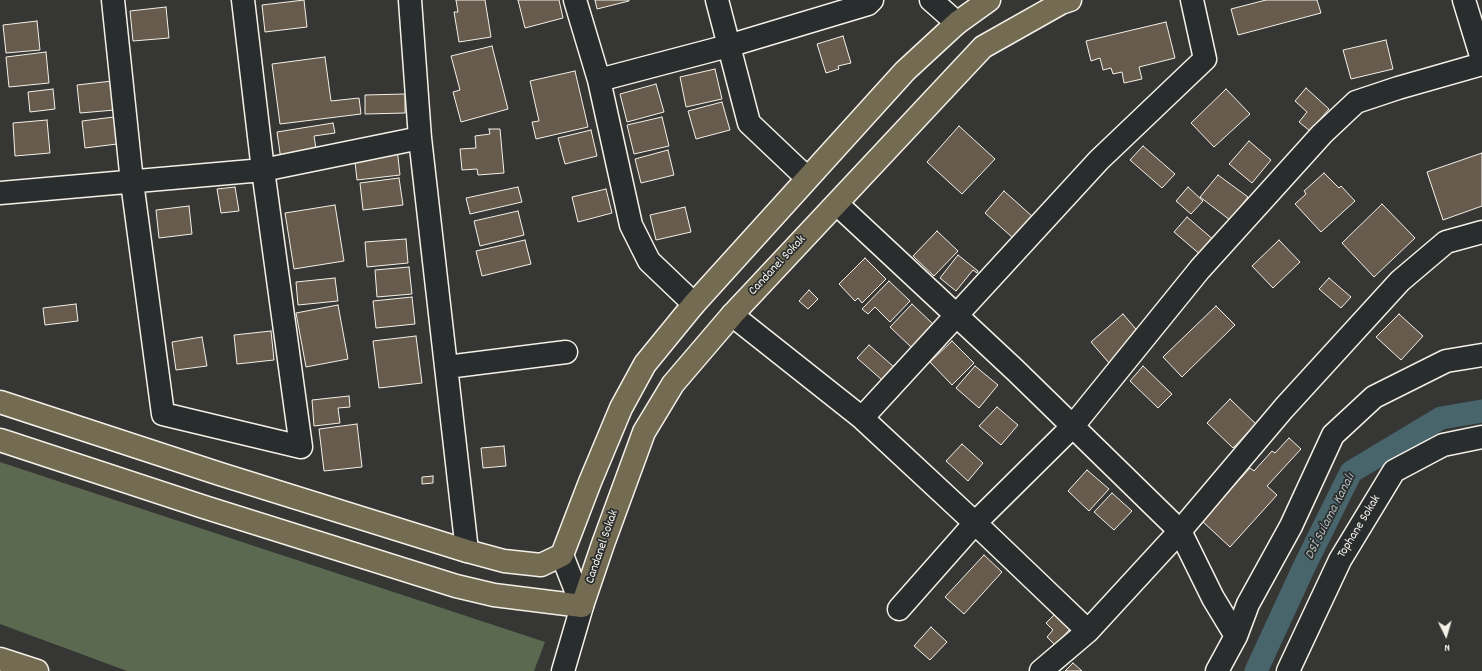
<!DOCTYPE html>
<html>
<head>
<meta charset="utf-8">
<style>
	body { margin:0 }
	#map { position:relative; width:1482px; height:671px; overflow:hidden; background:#363634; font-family:Dekko,sans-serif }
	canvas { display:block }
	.north { position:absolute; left:1426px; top:615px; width:40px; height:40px; -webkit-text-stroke:3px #2a2d2e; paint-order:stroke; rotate:175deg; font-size:11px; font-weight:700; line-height:16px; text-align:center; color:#f4f1e8 }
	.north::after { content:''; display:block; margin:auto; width:14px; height:18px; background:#f4f1e8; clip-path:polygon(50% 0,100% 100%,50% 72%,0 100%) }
</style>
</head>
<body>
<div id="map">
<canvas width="1482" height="671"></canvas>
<div class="north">N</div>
</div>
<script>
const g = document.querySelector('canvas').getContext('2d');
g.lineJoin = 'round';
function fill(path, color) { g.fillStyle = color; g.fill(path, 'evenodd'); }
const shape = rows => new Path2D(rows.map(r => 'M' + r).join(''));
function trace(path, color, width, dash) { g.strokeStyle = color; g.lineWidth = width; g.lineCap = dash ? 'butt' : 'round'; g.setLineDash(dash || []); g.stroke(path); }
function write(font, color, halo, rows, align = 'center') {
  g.font = font + ' Dekko,sans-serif'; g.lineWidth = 3.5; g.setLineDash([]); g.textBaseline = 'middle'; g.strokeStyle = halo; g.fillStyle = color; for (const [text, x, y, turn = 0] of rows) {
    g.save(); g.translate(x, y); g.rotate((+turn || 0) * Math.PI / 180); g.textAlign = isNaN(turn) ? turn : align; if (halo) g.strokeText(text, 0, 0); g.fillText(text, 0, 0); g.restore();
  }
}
const green = shape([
	[0,462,545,642,534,671,127,671,0,624]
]);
const canal = shape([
	[1256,671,1304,567,1351,472,1441,418,1482,411]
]);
const building = shape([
	[304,0,307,27,265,32,262,5,304,0],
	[456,0,485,0,491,37,459,42,454,12,458,12,456,0],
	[518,0,559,0,563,18,525,28,518,0],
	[595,0,629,0,629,1,597,9,595,0],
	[1266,0,1317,0,1321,13,1238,35,1231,9,1266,0],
	[166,7,169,38,133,41,130,11,166,7],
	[37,21,40,50,6,53,3,25,37,21],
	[1166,22,1175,58,1139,67,1142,79,1124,83,1122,72,1113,74,1111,68,1103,70,1100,58,1091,61,1086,41,1166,22],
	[843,36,851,63,838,66,839,69,826,73,817,44,843,36],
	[1386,40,1393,69,1351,79,1343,50,1386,40],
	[492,46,508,109,461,122,453,92,460,90,451,56,492,46],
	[46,52,49,83,9,87,6,57,46,52],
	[325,57,331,101,359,98,361,114,280,124,272,64,325,57],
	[715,69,722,99,686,107,680,77,715,69],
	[575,71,588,127,536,139,532,122,539,121,530,81,575,71],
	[112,81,115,110,80,113,77,85,112,81],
	[656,84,664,112,627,122,620,94,656,84],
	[1306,88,1329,109,1310,131,1299,122,1307,112,1295,101,1306,88],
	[53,89,55,109,30,112,28,92,53,89],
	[1226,89,1250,114,1214,147,1191,123,1226,89],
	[405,94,405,113,365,114,365,95,405,94],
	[722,102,730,130,696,139,688,111,722,102],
	[114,117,117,144,85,148,82,121,114,117],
	[662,117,669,146,634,154,627,125,662,117],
	[47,120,50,153,15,156,13,123,47,120],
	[333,123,335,133,314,136,317,155,281,160,277,132,333,123],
	[959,126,995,159,962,194,927,162,959,126],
	[489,129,500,129,504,173,478,175,477,169,462,170,460,149,476,148,475,136,490,134,489,129],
	[591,130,597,156,565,164,558,138,591,130],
	[1249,141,1271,160,1252,183,1229,164,1249,141],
	[1143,146,1175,174,1162,188,1130,160,1143,146],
	[397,148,400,175,357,180,354,153,397,148],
	[668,150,674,175,641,183,635,159,668,150],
	[1482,153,1482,206,1443,220,1427,172,1482,153],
	[1324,173,1339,188,1341,186,1355,201,1321,232,1295,204,1306,194,1304,191,1324,173],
	[1218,175,1248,197,1230,220,1200,197,1218,175],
	[399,178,403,205,363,210,360,183,399,178],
	[235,187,239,211,221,213,217,189,235,187],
	[518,187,522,202,470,214,466,198,518,187],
	[1188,187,1203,201,1191,214,1176,201,1188,187],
	[606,189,612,213,578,222,572,197,606,189],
	[1004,191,1033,217,1013,238,985,213,1004,191],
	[1382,204,1415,238,1374,277,1342,243,1382,204],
	[335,205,344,261,294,269,285,213,335,205],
	[189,206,192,234,159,238,156,210,189,206],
	[685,207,691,232,656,240,650,215,685,207],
	[518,211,524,235,480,246,474,221,518,211],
	[1187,217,1215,241,1202,256,1174,232,1187,217],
	[937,231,958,251,934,276,913,256,937,231],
	[406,239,408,263,367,267,365,242,406,239],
	[525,240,531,264,482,276,476,251,525,240],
	[1279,240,1300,262,1273,288,1252,266,1279,240],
	[958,255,978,271,977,273,973,270,956,291,940,278,958,255],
	[865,258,886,279,862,303,858,298,855,301,839,284,865,258],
	[409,267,412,294,377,297,375,270,409,267],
	[335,278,338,301,298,305,296,282,335,278],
	[1329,278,1351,297,1341,308,1319,289,1329,278],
	[889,281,910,301,890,322,875,307,868,314,862,309,889,281],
	[809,290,818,299,808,309,799,301,809,290],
	[412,297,415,324,376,328,373,301,412,297],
	[76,304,78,321,45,325,43,308,76,304],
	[912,304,934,325,912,348,890,327,912,304],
	[338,305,348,359,306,367,296,313,338,305],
	[1216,306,1235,325,1182,377,1163,357,1216,306],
	[1123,314,1141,335,1109,363,1091,342,1123,314],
	[1399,314,1423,336,1401,360,1376,337,1399,314],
	[271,331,274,360,237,364,234,335,271,331],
	[416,336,422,383,379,388,373,341,416,336],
	[202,337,207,366,176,370,172,342,202,337],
	[952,341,974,363,952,385,930,362,952,341],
	[869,345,894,367,882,380,857,358,869,345],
	[975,366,998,385,979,408,956,388,975,366],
	[1143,366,1172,394,1158,408,1130,381,1143,366],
	[349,396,350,407,338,408,340,423,314,426,312,400,349,396],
	[1230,399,1256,424,1233,448,1207,423,1230,399],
	[997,407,1018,425,1001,445,979,426,997,407],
	[357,424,362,467,324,471,319,429,357,424],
	[1289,438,1301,449,1267,486,1277,495,1230,547,1202,521,1250,468,1254,471,1272,451,1275,453,1289,438],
	[962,444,983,463,968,481,946,461,962,444],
	[504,446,506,466,483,468,481,448,504,446],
	[1087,470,1109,489,1089,511,1068,491,1087,470],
	[433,476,433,483,422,484,422,477,433,476],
	[1112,493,1132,511,1114,530,1094,512,1112,493],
	[984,555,1002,572,964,614,945,597,984,555],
	[1055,614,1071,628,1055,645,1047,637,1053,630,1046,623,1055,614],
	[931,627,947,642,930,660,914,646,931,627],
	[1073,663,1082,671,1065,671,1073,663]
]);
const minor = shape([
	[113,0,132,182,163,414,301,447,263,170,243,0],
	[410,0,420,138,467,551],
	[575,0,599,80,631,225,649,261,694,304],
	[717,0,749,123,807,178],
	[931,0,957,23],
	[1464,0,1482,59],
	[599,80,728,46,868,4,872,0],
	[0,193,263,170,420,138],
	[837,204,1015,370,1180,531,1213,598,1236,636,1217,671],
	[732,315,862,418],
	[447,367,566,352],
	[562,555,582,606,563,671],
	[899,609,975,523,1072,427,1200,269,1322,134,1356,102,1398,88,1482,64],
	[1088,631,975,523,862,418,1099,160,1205,59,1192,0],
	[1236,636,1248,604,1291,526,1333,435,1374,397,1446,361,1482,355],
	[1041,671,1088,631,1180,531,1284,408,1400,281,1446,242,1482,232],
	[1288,671,1340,560,1394,471,1443,445,1482,437]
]);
const major = shape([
	[0,402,220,474,467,551,504,561,541,565,562,555,590,482,621,408,645,364,694,304,905,71,957,23,989,0],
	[0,440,204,507,456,586,494,595,582,606,603,544,644,432,673,384,732,315,983,47,1061,3,1070,0]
]);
const highway = shape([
	[0,659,37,671]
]);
const streetNames = [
	["Candanel Sokak",778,266,-47],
	["Tophane Sokak",1360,527,-59],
	["Candanel Sokak",603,547,-71]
];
const waterNames = [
	["DSİ Sulama Kanalı",1331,517,-63]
];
fill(green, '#5b6951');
trace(canal, '#48656c', 23);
fill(building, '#665b4d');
trace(building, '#f4f1e8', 1);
trace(minor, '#f4f1e8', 25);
trace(major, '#f4f1e8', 25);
trace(highway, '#f4f1e8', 25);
trace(minor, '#2a2d2e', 22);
trace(major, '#736b52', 22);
trace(highway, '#736b52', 22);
write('13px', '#f4f1e8', '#2a2d2e', streetNames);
write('italic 14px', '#afb9b6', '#2a2d2e', waterNames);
</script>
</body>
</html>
